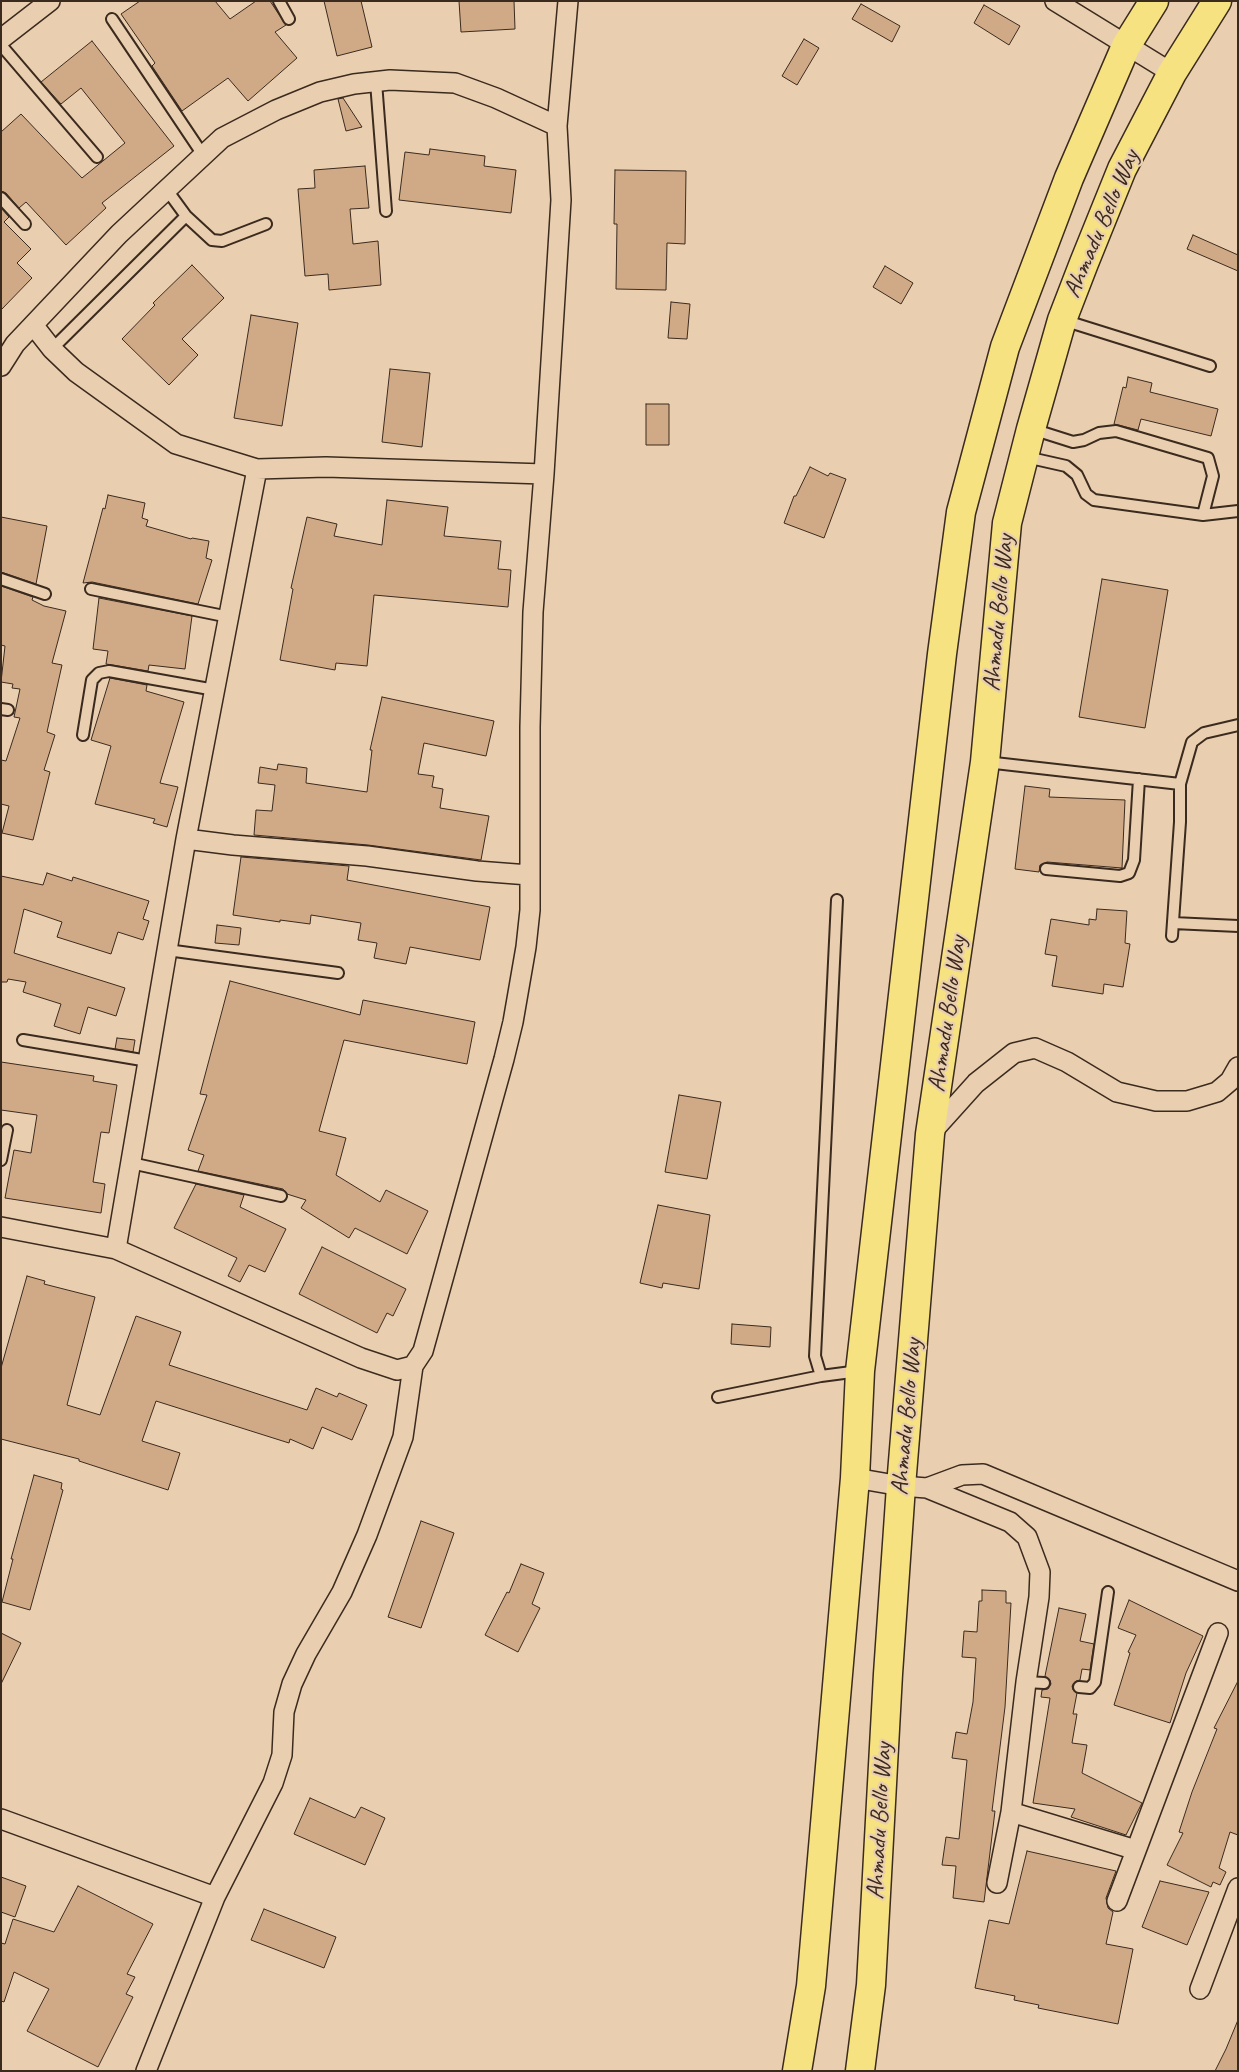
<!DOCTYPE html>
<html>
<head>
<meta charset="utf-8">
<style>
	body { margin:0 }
	#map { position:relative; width:1239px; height:2072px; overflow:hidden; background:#e9cfb0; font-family:Caveat,sans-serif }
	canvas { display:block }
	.frame { position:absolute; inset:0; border:2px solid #3b2a1e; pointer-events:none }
</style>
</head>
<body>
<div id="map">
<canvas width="1239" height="2072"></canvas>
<div class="frame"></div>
</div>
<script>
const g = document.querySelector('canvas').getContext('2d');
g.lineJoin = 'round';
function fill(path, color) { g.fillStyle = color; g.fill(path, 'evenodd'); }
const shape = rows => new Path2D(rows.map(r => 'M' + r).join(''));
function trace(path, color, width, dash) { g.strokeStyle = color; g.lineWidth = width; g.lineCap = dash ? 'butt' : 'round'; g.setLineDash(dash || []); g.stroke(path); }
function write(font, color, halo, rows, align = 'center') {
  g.font = font + ' Caveat,sans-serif'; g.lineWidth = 4.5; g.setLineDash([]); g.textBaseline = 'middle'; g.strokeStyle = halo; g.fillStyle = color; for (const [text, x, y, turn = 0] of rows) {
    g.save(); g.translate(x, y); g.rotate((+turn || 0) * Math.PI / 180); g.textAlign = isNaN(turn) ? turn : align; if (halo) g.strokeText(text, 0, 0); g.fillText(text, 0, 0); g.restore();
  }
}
const building = shape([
	[140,1,215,1,230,19,256,1,270,1,286,25,275,32,297,58,248,101,228,78,182,111,152,66,155,63,121,14,140,1],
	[324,1,361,1,372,47,337,56,324,1],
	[459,1,514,1,515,29,461,32,459,1],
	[861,4,900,26,892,42,852,19,861,4],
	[984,5,1020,26,1009,45,974,23,984,5],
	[804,39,819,48,797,85,782,76,804,39],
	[92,41,174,146,102,203,106,208,66,245,26,202,19,208,6,193,1,191,1,132,21,114,82,178,125,143,81,88,61,104,41,82,92,41],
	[343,98,362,127,346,131,338,99,343,98],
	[430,149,485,156,484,166,516,170,511,213,399,200,405,152,429,155,430,149],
	[365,166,369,208,350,209,353,244,378,241,381,285,329,290,328,274,305,276,298,189,315,188,314,170,365,166],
	[615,170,686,171,685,244,667,243,666,290,616,289,617,224,614,224,615,170],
	[1,208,9,217,4,222,31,249,17,263,32,278,1,310,1,208],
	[1193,235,1238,255,1238,271,1187,249,1193,235],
	[192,265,224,298,182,339,198,355,169,385,122,339,155,305,153,303,192,265],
	[885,266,913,283,901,304,873,287,885,266],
	[671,302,690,304,687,339,668,338,671,302],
	[251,315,298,323,282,426,234,418,251,315],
	[390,369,430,373,422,447,382,442,390,369],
	[1128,377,1152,383,1150,392,1218,409,1211,436,1141,419,1138,430,1114,424,1123,387,1126,388,1128,377],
	[646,404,669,404,669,445,646,445,646,404],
	[810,467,828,476,830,473,846,479,824,538,784,523,794,496,796,496,810,467],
	[108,495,145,503,142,518,148,520,146,526,191,539,192,538,209,541,206,558,212,560,198,604,92,582,83,583,103,508,105,509,108,495],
	[387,500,448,507,444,536,501,541,498,569,511,570,508,607,374,595,367,666,336,663,335,670,280,660,293,589,291,588,307,517,337,524,334,536,382,545,387,500],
	[1,517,47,526,36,584,1,572,1,517],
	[1102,579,1168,590,1145,728,1079,717,1102,579],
	[1,586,33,597,32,600,44,606,66,611,52,663,62,665,47,732,55,735,44,770,50,772,33,840,2,833,9,806,1,804,1,760,6,761,20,718,14,717,20,689,12,688,13,684,1,682,5,646,1,645,1,586],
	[99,598,192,616,185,669,149,665,148,671,106,664,108,651,93,649,99,598],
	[110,678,147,685,146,691,184,702,160,783,178,787,167,827,153,823,155,819,95,804,111,746,91,740,110,678],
	[382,697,494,721,486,756,424,743,418,774,434,776,432,787,443,789,440,808,489,816,481,860,368,845,254,835,256,810,272,811,275,785,258,783,260,767,277,770,278,764,307,768,306,783,367,792,372,750,370,750,382,697],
	[1025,786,1050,789,1049,797,1125,800,1122,868,1047,862,1040,865,1039,872,1015,869,1025,786],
	[241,857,349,866,347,880,490,907,480,960,410,947,406,964,374,958,377,943,358,940,361,923,311,915,310,924,280,920,280,922,233,915,241,857],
	[47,873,72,881,73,877,149,901,143,919,149,921,143,940,118,932,111,954,57,937,62,922,24,909,14,953,125,988,116,1016,88,1007,80,1034,54,1026,61,1004,23,992,26,982,8,979,7,982,1,982,1,876,43,885,47,873],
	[1097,909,1127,911,1125,943,1130,944,1123,987,1104,984,1103,994,1052,986,1057,956,1045,954,1051,919,1089,925,1089,919,1096,920,1097,909],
	[217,925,241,928,239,945,215,943,217,925],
	[230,981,360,1015,363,1000,475,1022,467,1064,344,1040,319,1131,346,1138,336,1175,380,1202,386,1190,428,1211,407,1254,355,1228,349,1238,301,1208,306,1200,287,1194,283,1189,198,1171,204,1155,188,1150,207,1095,200,1094,230,981],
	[117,1038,135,1040,133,1052,115,1049,117,1038],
	[1,1062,94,1076,93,1081,117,1085,109,1133,101,1132,93,1182,105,1184,101,1213,5,1198,14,1150,31,1153,37,1115,1,1110,1,1062],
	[679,1095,721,1102,707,1179,665,1172,679,1095],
	[196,1184,244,1195,240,1207,286,1229,265,1272,249,1265,240,1282,228,1276,237,1258,174,1228,196,1184],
	[658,1205,710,1215,699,1289,663,1283,662,1288,640,1283,658,1205],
	[322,1247,406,1289,393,1316,387,1313,377,1333,299,1294,322,1247],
	[27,1276,45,1281,44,1284,95,1297,67,1405,100,1415,136,1316,181,1332,169,1365,307,1410,316,1388,337,1397,339,1393,367,1405,352,1440,322,1427,313,1449,290,1439,289,1443,156,1401,142,1441,180,1453,168,1490,79,1461,79,1459,1,1439,1,1368,27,1276],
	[732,1324,771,1327,770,1347,731,1344,732,1324],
	[34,1475,62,1483,61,1489,63,1490,30,1610,2,1602,13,1559,11,1559,34,1475],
	[421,1521,454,1533,421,1628,388,1617,421,1521],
	[521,1564,544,1573,532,1604,540,1608,518,1652,485,1635,507,1592,509,1593,521,1564],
	[982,1590,1006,1591,1006,1603,1011,1603,1005,1707,992,1811,995,1811,984,1902,953,1898,956,1866,942,1865,946,1837,959,1839,967,1760,952,1758,956,1732,967,1734,973,1702,976,1658,962,1657,964,1631,977,1632,979,1601,982,1601,982,1590],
	[1129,1600,1203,1636,1186,1673,1170,1723,1114,1705,1130,1653,1128,1652,1136,1635,1118,1628,1129,1600],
	[1059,1608,1086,1614,1080,1641,1094,1644,1090,1670,1082,1669,1080,1680,1076,1681,1072,1686,1073,1690,1077,1693,1073,1714,1077,1714,1072,1743,1087,1745,1082,1773,1142,1803,1126,1835,1071,1817,1075,1809,1033,1803,1050,1698,1041,1697,1042,1690,1048,1689,1051,1684,1050,1680,1045,1676,1059,1608],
	[1,1633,21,1643,1,1684,1,1633],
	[1238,1681,1238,1835,1230,1832,1219,1868,1226,1872,1220,1885,1213,1882,1211,1887,1167,1865,1183,1833,1179,1832,1192,1792,1217,1729,1214,1728,1238,1681],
	[310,1798,355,1818,361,1807,385,1818,365,1865,294,1834,310,1798],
	[1027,1851,1116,1871,1106,1898,1108,1908,1113,1912,1106,1944,1133,1949,1118,2024,1038,2008,1039,2005,1014,2000,1015,1996,975,1988,989,1920,1009,1924,1027,1851],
	[1,1877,26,1886,15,1917,1,1912,1,1877],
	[1160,1881,1209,1892,1187,1945,1142,1927,1160,1881],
	[78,1886,153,1924,127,1974,135,1977,126,1994,133,1997,98,2067,27,2031,49,1989,14,1972,4,2002,1,2001,1,1943,5,1944,13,1919,54,1932,78,1886],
	[264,1909,336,1937,324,1968,251,1940,264,1909],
	[1238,2020,1238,2071,1215,2071,1226,2049,1238,2020]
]);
const lane = shape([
	[279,1,289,19],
	[112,19,203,155],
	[1,45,97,157],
	[376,82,386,211],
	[167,190,186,216,212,240,222,241,266,224],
	[1,198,25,224],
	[1063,320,1210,366],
	[52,349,186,216],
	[1026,457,1066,466,1077,475,1086,494,1094,500,1203,515,1213,476,1208,458,1116,431,1099,433,1084,440,1073,442,1032,429],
	[1203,515,1238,511],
	[1,579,45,594],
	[91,589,229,617],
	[1,709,8,710],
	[83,735,92,680,99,673,109,671,215,690],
	[986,762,1180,784,1180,822,1172,936],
	[1180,784,1192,742,1204,733,1238,725],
	[1046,869,1120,876,1129,873,1134,860,1139,779],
	[1173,923,1238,926],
	[167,950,338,973],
	[23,1040,148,1061],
	[1,1160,7,1130],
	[131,1163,281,1196],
	[821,1376,815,1356,837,900],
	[718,1397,821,1376,859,1371],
	[1026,1682,1044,1683],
	[1079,1687,1090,1688,1095,1682,1108,1592]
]);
const street = shape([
	[1055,1,1172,73],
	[1,39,50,1],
	[34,326,52,349,76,372,176,444,257,469,326,467,544,474],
	[1,366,15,344,119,234,222,138,276,110,320,92,354,84,390,80,455,83,496,98,557,126],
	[186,839,233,845,367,856,477,871,529,875],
	[931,1133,976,1083,1014,1053,1035,1048,1067,1062,1117,1092,1156,1101,1187,1101,1217,1092,1230,1081,1238,1067],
	[1,1227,116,1249,361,1358,397,1370,413,1366,423,1351,504,1059,513,1022,526,947,530,910,530,727,533,612,544,474,561,200,557,126,568,1],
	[116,1249,186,839,257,469],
	[855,1478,901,1486,927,1488,1010,1522,1027,1537,1040,1572,1039,1597,1026,1682,1011,1812,997,1883],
	[927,1488,962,1475,983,1474,1238,1581],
	[1011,1812,1136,1850],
	[1,1819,215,1897],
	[1117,1901,1218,1633],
	[1200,1989,1238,1888],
	[146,2071,215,1897,273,1783,282,1755,284,1712,292,1684,306,1654,342,1592,367,1535,403,1437,413,1366]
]);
const primary = shape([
	[797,2071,811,1986,855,1478,860,1371,942,654,961,512,1005,347,1069,178,1126,46,1154,1],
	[860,2071,871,1985,888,1674,901,1486,930,1134,985,762,1007,523,1031,429,1062,320,1084,263,1122,169,1172,73,1217,1]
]);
const streetNames = [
	["Ahmadu Bello Way",1102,224,-67],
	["Ahmadu Bello Way",999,613,-85],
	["Ahmadu Bello Way",948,1014,-82],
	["Ahmadu Bello Way",907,1417,-85],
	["Ahmadu Bello Way",880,1821,-87]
];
fill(building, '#d0aa86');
trace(building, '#3b2a1e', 1);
trace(lane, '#3b2a1e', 14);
trace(street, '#3b2a1e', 22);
trace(primary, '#3b2a1e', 31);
trace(lane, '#e9cfb0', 10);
trace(street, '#e9cfb0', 19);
trace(primary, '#f6e281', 28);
write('25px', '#3b2a1e', '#e9cfb0', streetNames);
</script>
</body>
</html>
